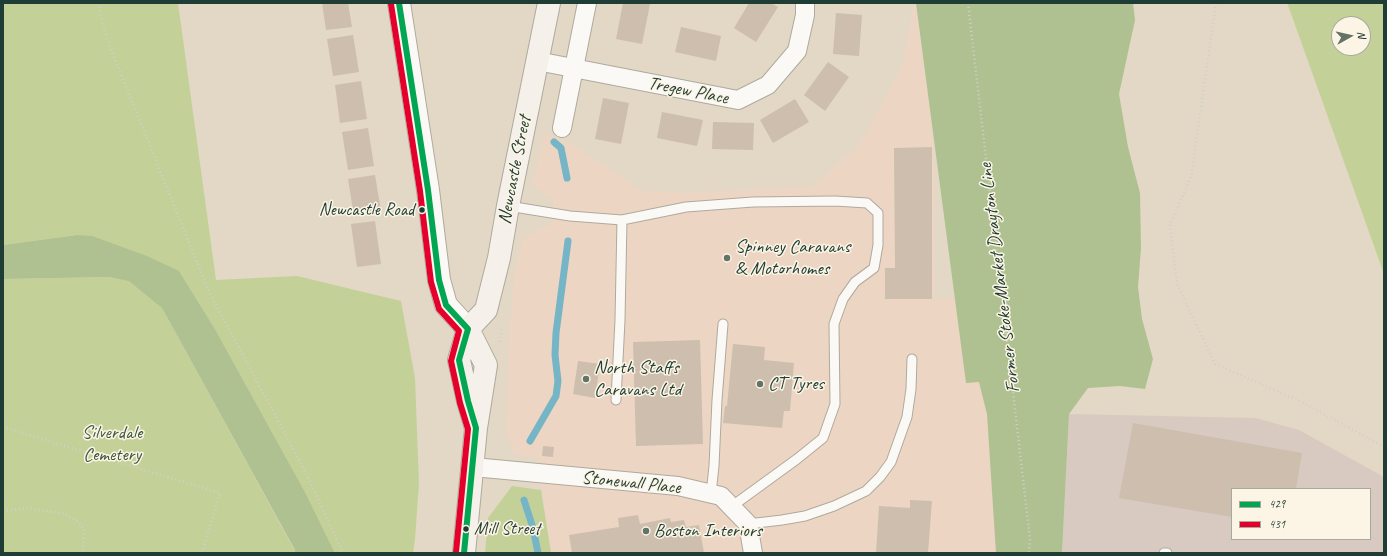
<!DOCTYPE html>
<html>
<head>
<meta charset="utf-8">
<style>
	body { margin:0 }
	#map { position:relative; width:1387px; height:556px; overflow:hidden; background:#e2d8c5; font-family:Caveat,sans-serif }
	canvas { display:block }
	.frame { position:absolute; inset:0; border:4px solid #1f3d34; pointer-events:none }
	.legend { position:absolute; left:1231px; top:488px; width:140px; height:52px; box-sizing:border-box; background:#fcf5e5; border:1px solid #a4ab9e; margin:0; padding:5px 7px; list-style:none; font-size:12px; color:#1f3d34 }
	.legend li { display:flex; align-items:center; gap:8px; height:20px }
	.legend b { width:20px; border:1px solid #a4ab9e }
	.north { position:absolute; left:1331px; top:16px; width:40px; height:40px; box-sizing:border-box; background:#fcf5e5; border:1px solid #a4ab9e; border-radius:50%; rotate:82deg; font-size:11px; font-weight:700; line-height:16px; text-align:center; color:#1f3d34 }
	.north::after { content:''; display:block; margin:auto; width:14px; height:18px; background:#637367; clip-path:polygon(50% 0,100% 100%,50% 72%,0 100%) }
</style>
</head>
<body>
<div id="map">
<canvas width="1387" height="556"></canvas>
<div class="frame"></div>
<ul class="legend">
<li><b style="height:5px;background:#00a651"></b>429</li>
<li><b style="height:5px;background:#e4002b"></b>431</li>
</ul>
<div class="north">N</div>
</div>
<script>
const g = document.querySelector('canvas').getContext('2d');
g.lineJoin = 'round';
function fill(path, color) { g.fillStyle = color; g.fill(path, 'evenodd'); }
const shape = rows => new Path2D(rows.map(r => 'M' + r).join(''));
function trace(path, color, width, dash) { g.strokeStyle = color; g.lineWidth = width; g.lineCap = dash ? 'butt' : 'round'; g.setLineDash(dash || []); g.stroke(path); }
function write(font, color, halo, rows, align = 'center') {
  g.font = font + ' Caveat,sans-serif'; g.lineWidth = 3; g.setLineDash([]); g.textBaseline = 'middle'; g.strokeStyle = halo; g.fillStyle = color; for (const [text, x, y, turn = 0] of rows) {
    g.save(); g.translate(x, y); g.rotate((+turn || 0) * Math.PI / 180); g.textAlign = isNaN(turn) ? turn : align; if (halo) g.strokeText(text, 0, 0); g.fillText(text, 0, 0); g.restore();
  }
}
const built = shape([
	[914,3,916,3,934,146,935,299,955,299,966,383,979,382,987,414,996,553,551,553,537,458,514,454,506,429,509,340,514,277,523,238,551,224,551,213,554,201,533,185,544,134,570,143,642,191,689,193,813,186,859,145,902,66]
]);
const industrial = shape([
	[1069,414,1255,418,1299,430,1384,477,1384,553,1062,553],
	[1232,489,1370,489,1370,539,1232,539]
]);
const green = shape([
	[3,3,178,3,216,280,297,276,401,301,415,378,419,483,415,539,413,553,335,553,305,492,215,329,179,271,77,235,3,245],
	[1287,3,1384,3,1384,274,1289,8],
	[1339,24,1363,24,1363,48,1339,48],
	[109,277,135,281,162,308,295,551,295,553,3,553,3,279],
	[512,486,541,490,551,553,485,553,488,518]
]);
const forest = shape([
	[916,3,1133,3,1135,20,1119,94,1128,147,1140,193,1141,248,1138,287,1142,319,1153,359,1145,389,1120,386,1088,388,1069,414,1062,553,996,553,987,414,979,382,966,383],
	[77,235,92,236,147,256,179,271,215,329,305,492,335,553,295,553,295,550,162,308,129,281,109,277,3,279,3,245]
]);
const stream = shape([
	[554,142,561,148,567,178],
	[530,441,556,396,558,381,555,355,556,333,568,241],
	[524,500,533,528,538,553]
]);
const building = shape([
	[322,3,348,3,352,27,326,30],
	[623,3,650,4,642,44,616,39],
	[749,3,771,3,778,7,756,42,734,28],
	[836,13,862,15,859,56,833,54],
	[681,27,721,36,716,61,675,52],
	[353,35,359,72,333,76,327,39],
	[828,62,849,77,825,111,804,95],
	[361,81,367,119,340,123,335,85],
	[603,98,629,103,621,144,595,139],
	[795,99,809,122,773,143,760,120],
	[662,112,703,120,697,146,657,138],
	[713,122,754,123,753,150,712,149],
	[368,128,374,166,348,170,342,132],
	[932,147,932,299,885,299,885,268,895,268,894,148],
	[375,175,381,211,354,216,348,179],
	[375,221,381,264,357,267,351,224],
	[700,340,703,444,636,446,633,342],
	[733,344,765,347,764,360,794,363,790,411,784,411,782,428,723,423,725,406,727,406],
	[578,361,600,364,595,398,573,394],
	[1133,423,1302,453,1296,489,1232,489,1232,517,1119,498],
	[543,446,554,447,553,457,542,456],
	[910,500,932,501,928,553,876,553,879,506,910,508],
	[638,515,640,524,670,518,671,522,684,520,686,527,699,525,704,553,572,553,569,535,619,527,618,518]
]);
const path = shape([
	[98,3,106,37,209,292,304,469,343,553],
	[968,3,1030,539,1029,553],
	[1216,3,1191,177,1170,225,1177,284,1215,364,1304,403,1384,447],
	[500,342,502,327],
	[3,427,220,493,202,553],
	[3,511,28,508,64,514,79,522,84,530,83,553]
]);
const service = shape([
	[508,206,570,216,622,220,620,320,616,400],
	[622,220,686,207,753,202,835,201,867,203,878,213,878,245,874,268,855,282,843,299,834,324,835,404,823,438,797,459,731,507],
	[711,494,714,466,717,400,723,324],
	[748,524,782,520,805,516,834,506,866,491,880,477,891,462,907,417,911,389,912,359],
	[1164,553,1167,553]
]);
const minor = shape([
	[537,61,738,100,768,85,797,51,805,15,805,3],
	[562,128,587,3],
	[473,467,678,486,721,496,748,524,753,553]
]);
const tertiary = shape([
	[399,3,428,190,439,280,446,305,468,329]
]);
const secondary = shape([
	[476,428,468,401,459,360,468,329,486,310,499,258,508,206,549,3],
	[464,553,476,428,486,365,468,329]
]);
const bus1 = shape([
	[399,3,428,190,439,280,446,305,468,329,459,360,468,401,476,428,464,553]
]);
const bus2 = shape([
	[391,4,420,191,431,282,439,309,459,331,451,361,460,403,468,429,456,552]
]);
const markers = [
	[422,210,3.5,"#1f3d34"],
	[727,258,4,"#637367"],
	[586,379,4,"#637367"],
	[760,384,4,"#637367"],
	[466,529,3.5,"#1f3d34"],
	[646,531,4,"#637367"]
];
const busNames = [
	["Newcastle Road",414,210],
	["Mill Street",474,529,"left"]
];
const streetNames = [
	["Tregew Place",688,91,11],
	["Newcastle Street",515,170,-79],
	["Former Stoke-Market Drayton Line",1000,278,-97],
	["Stonewall Place",631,483,6]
];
const poiNames = [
	["Spinney Caravans",735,247],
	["& Motorhomes",735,269],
	["North Staffs",594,368],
	["Caravans Ltd",594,390],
	["CT Tyres",768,384],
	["Boston Interiors",654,531]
];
const parkNames = [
	["Silverdale",112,433],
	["Cemetery",112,455]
];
fill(built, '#edd5c4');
fill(industrial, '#d9cac1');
fill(green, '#c3d198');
fill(forest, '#afc191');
trace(stream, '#76b5c6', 7);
fill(building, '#cdbeae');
trace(service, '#aeaa9d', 11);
trace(minor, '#aeaa9d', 20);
trace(tertiary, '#aeaa9d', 24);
trace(secondary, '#aeaa9d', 24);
trace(path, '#d0d0ca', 2.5, [1, 3]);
trace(service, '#fbf9f6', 9);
trace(minor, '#fbf9f6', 18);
trace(tertiary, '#fbf9f6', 22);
trace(secondary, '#f5f0e9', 22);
trace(bus1, '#00a651', 6);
trace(bus2, '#e4002b', 6);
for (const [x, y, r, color] of markers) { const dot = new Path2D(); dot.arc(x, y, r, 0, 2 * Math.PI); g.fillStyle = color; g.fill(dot); trace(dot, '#fcf5e5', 1.5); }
write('18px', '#1f3d34', '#fcf5e5', busNames, 'right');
write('19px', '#1f3d34', '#fcf5e5', streetNames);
write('19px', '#1f3d34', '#fcf5e5', poiNames, 'left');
write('19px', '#3b5941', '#fcf5e5', parkNames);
</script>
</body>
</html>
